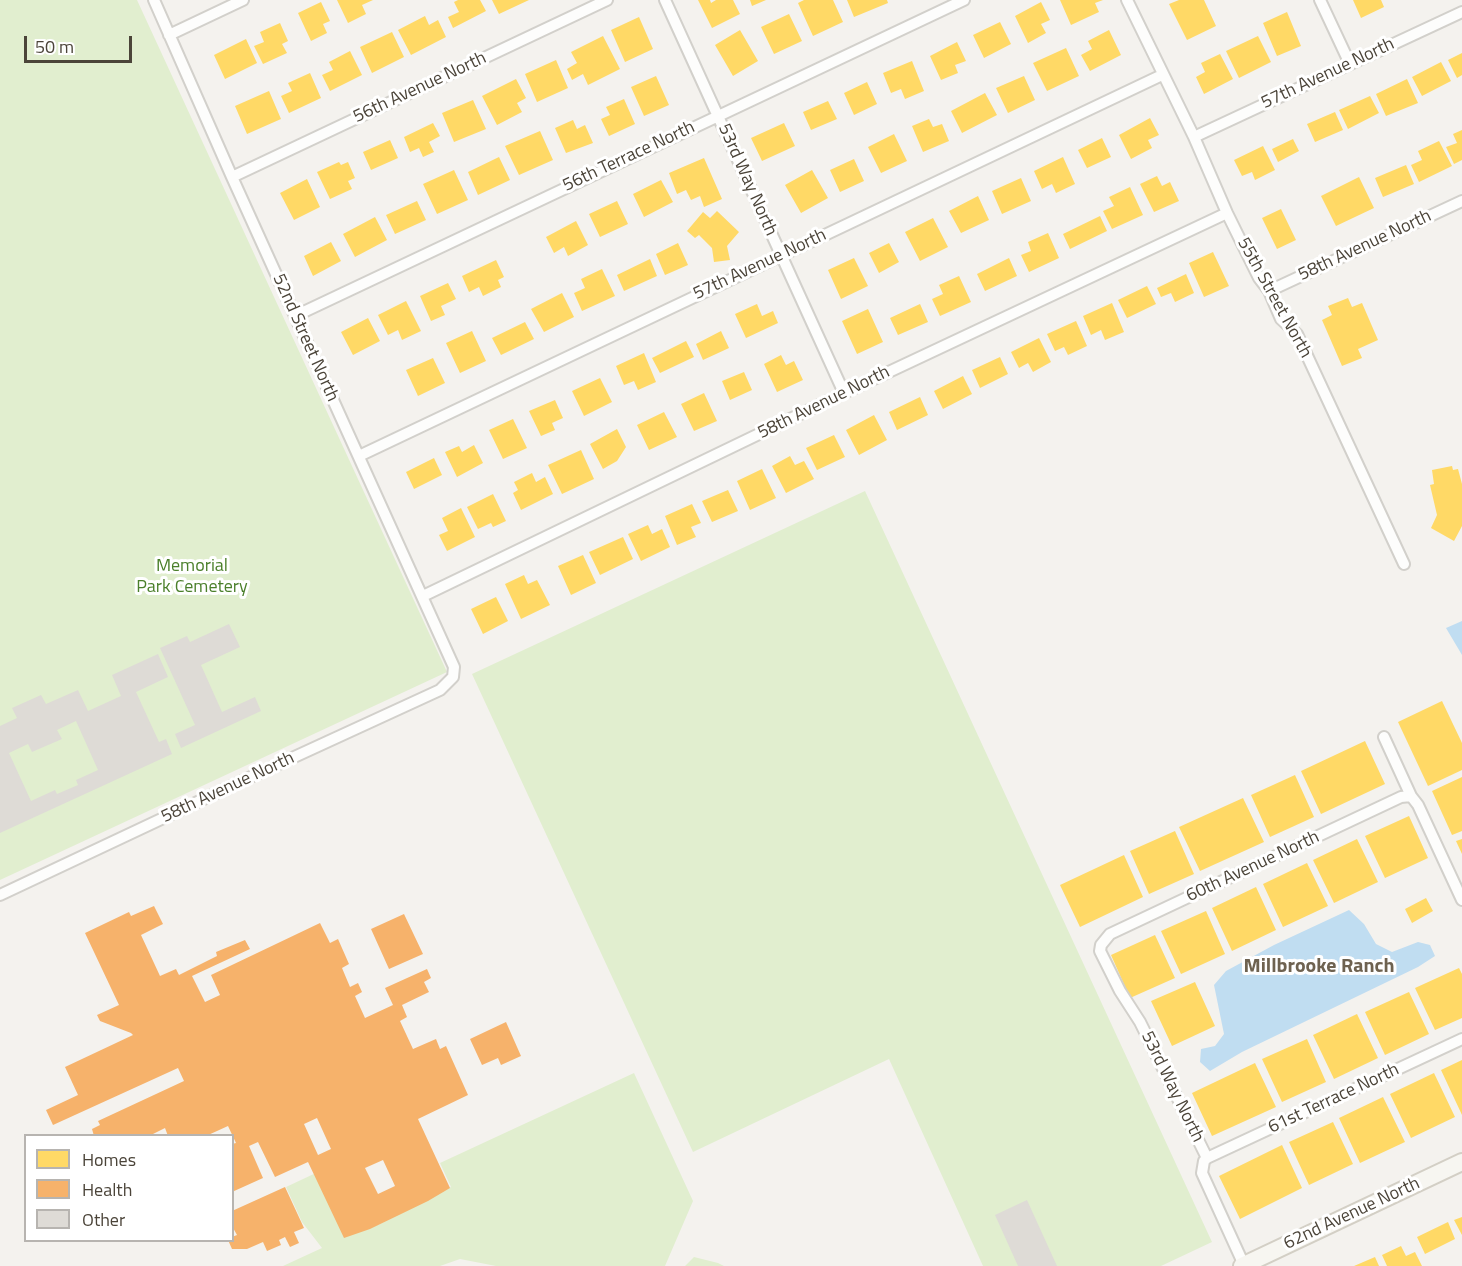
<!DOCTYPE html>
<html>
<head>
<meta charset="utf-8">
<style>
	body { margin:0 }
	#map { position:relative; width:1462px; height:1266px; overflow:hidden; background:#f4f2ee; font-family:"Titillium Web",sans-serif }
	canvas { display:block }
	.legend { position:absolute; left:24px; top:1134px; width:210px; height:108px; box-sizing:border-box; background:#fff; border:2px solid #b7b4b0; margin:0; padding:8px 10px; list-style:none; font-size:18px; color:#4b4439 }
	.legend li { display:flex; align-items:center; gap:12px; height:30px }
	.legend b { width:30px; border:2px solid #b7b4b0 }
	.scale { position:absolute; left:24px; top:36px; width:108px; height:27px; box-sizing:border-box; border:3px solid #4b4439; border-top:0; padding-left:8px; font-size:18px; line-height:21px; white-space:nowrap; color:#4b4439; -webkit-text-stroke:4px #fff; paint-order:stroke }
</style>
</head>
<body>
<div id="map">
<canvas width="1462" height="1266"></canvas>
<ul class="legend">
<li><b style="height:16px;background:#ffd966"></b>Homes</li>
<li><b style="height:16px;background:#f6b26b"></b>Health</li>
<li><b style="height:16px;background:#dedbd6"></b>Other</li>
</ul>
<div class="scale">50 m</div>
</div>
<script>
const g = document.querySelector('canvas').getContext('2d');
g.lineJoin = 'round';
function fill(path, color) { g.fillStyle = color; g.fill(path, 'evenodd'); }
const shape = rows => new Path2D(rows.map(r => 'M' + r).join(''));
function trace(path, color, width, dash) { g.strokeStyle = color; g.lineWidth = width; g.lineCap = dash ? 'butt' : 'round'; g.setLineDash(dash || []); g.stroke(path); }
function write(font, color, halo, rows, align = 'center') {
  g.font = font + ' "Titillium Web",sans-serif'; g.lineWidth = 6; g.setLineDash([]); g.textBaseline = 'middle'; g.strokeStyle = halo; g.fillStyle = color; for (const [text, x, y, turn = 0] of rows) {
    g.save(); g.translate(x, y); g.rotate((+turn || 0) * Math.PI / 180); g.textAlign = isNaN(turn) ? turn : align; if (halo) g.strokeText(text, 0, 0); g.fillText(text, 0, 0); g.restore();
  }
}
const green = shape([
	[0,0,137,0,447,672,0,880],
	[865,491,1212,1242,1161,1266,983,1266,889,1059,693,1152,472,674],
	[634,1073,693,1201,665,1266,496,1266,460,1259,440,1266,283,1266,322,1248,302,1222,286,1187,318,1172,378,1225,451,1187,440,1163],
	[694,1257,718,1263,724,1266,685,1266]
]);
const water = shape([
	[1462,621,1462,655,1446,628],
	[1349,910,1364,924,1376,944,1392,952,1418,942,1430,945,1435,956,1418,967,1242,1052,1210,1071,1200,1062,1201,1049,1215,1046,1224,1034,1214,985,1226,971,1274,945]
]);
const homes = shape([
	[337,0,373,0,362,5,366,14,348,23],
	[458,0,480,0,486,11,453,28,448,17,459,12,454,2],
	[492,0,529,0,499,14],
	[698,0,710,0,711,3,716,0,733,0,740,14,712,28],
	[750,0,766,0,752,6],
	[804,0,833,0,843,22,813,36,798,3],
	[847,0,887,0,888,3,854,17],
	[1060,0,1103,0,1095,3,1099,12,1071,25],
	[1179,0,1204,0,1216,26,1187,40,1169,4],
	[1353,0,1381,0,1384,7,1361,18],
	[321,2,330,21,323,24,327,33,311,41,298,13],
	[1041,2,1050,20,1041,24,1046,33,1028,43,1015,16],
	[1287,12,1301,46,1277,56,1263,23],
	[789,14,802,41,774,54,761,27],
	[425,16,429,25,438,20,446,37,411,55,398,30],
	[639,17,653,49,625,62,611,30],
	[1000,22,1011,44,984,58,973,35],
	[280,23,288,41,282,44,287,53,263,64,254,46,264,42,260,32],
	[740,30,758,61,733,76,715,45],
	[1109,30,1121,55,1090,71,1081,55,1092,49,1088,41],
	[392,32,404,57,372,73,360,47],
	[603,36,620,69,588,85,583,74,572,80,567,69,577,63,571,52],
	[1258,36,1271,62,1239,78,1226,51],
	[246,39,257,63,225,79,214,55],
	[957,42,966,61,955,65,958,73,941,80,930,56],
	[1066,48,1079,76,1047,91,1033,63],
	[350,51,362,75,330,91,322,75,333,70,329,62],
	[1462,53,1462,75,1457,78,1448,60],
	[1220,54,1233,79,1204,94,1196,77,1205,72,1201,63],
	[556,60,568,88,537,102,525,74],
	[912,61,924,91,905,99,901,89,891,93,883,73],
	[1441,62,1451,81,1422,96,1412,77],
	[310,73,321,98,289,113,281,96,292,91,288,83],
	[656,76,669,105,644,116,631,87],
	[1024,76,1035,100,1008,113,996,88],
	[516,79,526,98,517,103,522,112,497,125,482,96],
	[1407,79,1418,103,1386,116,1376,94],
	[867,82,877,104,854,115,844,93],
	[269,91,281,119,247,134,235,106],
	[985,93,997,115,962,133,951,111],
	[1370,96,1379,113,1348,129,1339,110],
	[624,99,635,124,609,136,601,119,610,115,606,107],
	[473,100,486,129,454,142,442,113],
	[828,101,837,119,811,130,803,112],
	[1335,112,1343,130,1315,142,1307,124],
	[1150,118,1159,135,1148,140,1152,148,1131,159,1119,135],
	[929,119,933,127,942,124,949,141,923,152,912,126],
	[573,120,577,129,585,125,593,143,566,153,555,128],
	[433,123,440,136,429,142,434,152,423,157,419,148,410,152,404,137],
	[784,123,795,146,762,161,751,138],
	[1462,130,1462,160,1454,164,1446,147,1457,143,1453,134],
	[540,131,553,160,519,175,505,146],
	[894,134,907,161,881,173,868,147],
	[1102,138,1111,157,1087,168,1078,150],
	[1293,139,1299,151,1278,162,1272,149],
	[390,140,398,158,371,170,363,152],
	[1439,141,1452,166,1419,182,1411,165,1422,160,1418,151],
	[1263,146,1275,170,1255,180,1252,172,1242,176,1234,160],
	[499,157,510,180,478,195,468,172],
	[1063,157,1075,184,1056,193,1052,184,1042,189,1034,171],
	[704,158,722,199,704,207,700,196,691,200,686,190,677,194,669,173],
	[854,159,864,181,840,192,830,170],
	[339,162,341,165,348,162,355,178,348,181,352,189,330,199,317,172],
	[1406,165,1414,184,1383,197,1375,178],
	[454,170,468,200,437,214,423,184],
	[812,170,828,198,801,213,785,185],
	[1157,176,1162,186,1170,182,1179,201,1154,212,1140,184],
	[1359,177,1374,208,1336,226,1321,196],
	[1021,178,1031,201,1002,214,992,191],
	[307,179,320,207,294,220,280,193],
	[661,180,673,202,644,217,633,194],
	[1130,187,1143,215,1112,229,1103,211,1114,206,1109,197],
	[978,196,989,220,961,233,949,211],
	[417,201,426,220,395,234,386,215],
	[617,201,628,224,600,237,589,214],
	[1281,209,1296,240,1277,249,1262,218],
	[717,211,739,232,727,246,730,260,714,262,712,248,699,235,695,238,687,231,703,212,710,218],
	[1100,216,1107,231,1070,249,1063,234],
	[375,217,387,240,355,257,343,234],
	[933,218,948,247,920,261,905,232],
	[576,221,588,245,568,256,564,247,554,253,546,237],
	[1048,233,1059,258,1029,272,1021,255,1031,251,1028,242],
	[331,242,341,261,313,276,304,256],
	[678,243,688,265,665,275,656,254],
	[889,243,899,262,879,273,869,253],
	[1213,252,1229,286,1204,297,1189,263],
	[854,258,868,286,841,299,828,270],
	[1009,258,1017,276,985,291,977,274],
	[650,259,657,276,624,291,617,275],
	[496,260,504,277,498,280,501,287,483,296,479,287,469,292,462,276],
	[602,269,615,296,582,311,574,293,585,288,581,279],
	[1186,274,1194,293,1175,302,1171,293,1161,297,1157,288],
	[959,276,971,302,940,316,932,299,943,294,939,285],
	[448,283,456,299,441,306,445,315,431,321,420,296],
	[1147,286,1156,304,1127,318,1118,300],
	[562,293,574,317,544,332,531,309],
	[1348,298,1352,307,1362,303,1378,340,1358,349,1362,358,1342,366,1322,320,1332,315,1328,306],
	[406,301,421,331,402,340,398,330,388,335,378,315],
	[1112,303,1124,332,1105,340,1101,330,1091,335,1083,316],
	[757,304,762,316,773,311,778,323,746,338,735,314],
	[920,304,928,322,898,335,890,318],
	[868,309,883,342,857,354,842,321],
	[368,318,380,341,353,355,341,332],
	[1076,321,1087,346,1068,355,1064,347,1055,351,1047,334],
	[525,322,534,339,501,355,492,338],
	[472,331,486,361,460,373,446,343],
	[721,331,729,348,703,360,696,344],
	[1039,338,1051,362,1033,372,1028,363,1019,368,1011,352],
	[686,341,694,357,660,373,652,358],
	[644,353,656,382,638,390,634,381,624,385,616,366],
	[781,355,786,365,794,361,803,380,777,392,764,364],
	[1000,357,1008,374,980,388,972,370],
	[433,358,445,383,418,396,406,370],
	[744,372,752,390,730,400,722,381],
	[963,376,972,394,943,409,934,391],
	[600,378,612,402,584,416,572,391],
	[704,393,717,421,694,431,681,404],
	[920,397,928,415,897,430,889,412],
	[555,400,563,418,552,423,555,430,541,436,529,411],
	[664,412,677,437,649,450,637,425],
	[874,415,887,440,859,455,846,430],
	[513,419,527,448,503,459,489,430],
	[617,429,626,447,617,461,603,469,590,444],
	[834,435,845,457,817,470,806,448],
	[474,445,483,463,457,477,445,452,459,446,462,452],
	[581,450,594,479,562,494,548,465],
	[790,456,795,465,804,461,814,479,786,493,772,466],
	[434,458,442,475,414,489,406,472],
	[1452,466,1453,470,1458,469,1462,484,1462,526,1454,541,1431,528,1437,515,1430,485,1434,484,1432,470],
	[762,469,776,498,750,510,737,481],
	[532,473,536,482,545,477,553,494,521,510,513,493,518,490,514,482],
	[728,490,738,511,712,522,702,501],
	[493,494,506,521,493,527,491,523,478,529,467,507],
	[692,504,701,523,691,527,696,537,677,545,665,516],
	[461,508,475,537,447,551,439,535,448,531,442,518],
	[648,525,652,534,662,529,670,547,641,561,628,534],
	[623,537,633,559,600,575,589,552],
	[583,555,596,583,571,595,558,566],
	[524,575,528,584,537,580,550,605,521,619,505,584],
	[496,597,508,621,483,634,471,609],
	[1442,701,1462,743,1462,770,1428,786,1398,722],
	[1365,741,1385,784,1321,814,1301,771],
	[1295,775,1314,817,1270,837,1251,795],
	[1462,777,1462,831,1452,835,1432,791],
	[1243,798,1264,842,1200,871,1179,827],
	[1409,816,1428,858,1385,878,1365,836],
	[1175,831,1194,874,1149,894,1130,851],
	[1357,839,1378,882,1334,903,1313,860],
	[1462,839,1462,854,1456,841],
	[1124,855,1143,897,1080,927,1060,885],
	[1307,863,1328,906,1283,927,1263,884],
	[1256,887,1276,930,1232,951,1212,908],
	[1426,898,1433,911,1412,923,1405,909],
	[1206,911,1225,954,1181,974,1161,931],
	[1155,935,1175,978,1130,998,1111,955],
	[1459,968,1462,974,1462,1018,1435,1030,1415,988],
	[1195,982,1215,1026,1172,1046,1151,1001],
	[1409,992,1429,1034,1385,1055,1365,1012],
	[1357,1014,1378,1058,1334,1079,1313,1035],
	[1307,1039,1326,1082,1282,1102,1262,1059],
	[1462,1060,1462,1115,1441,1070],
	[1255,1063,1276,1107,1212,1136,1192,1093],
	[1434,1073,1455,1117,1411,1138,1390,1094],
	[1383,1097,1405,1142,1360,1163,1339,1118],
	[1333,1122,1353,1164,1309,1185,1289,1142],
	[1282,1145,1302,1188,1240,1219,1219,1176],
	[1462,1217,1462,1235,1454,1220],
	[1448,1222,1455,1239,1425,1254,1417,1237],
	[1401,1246,1406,1256,1415,1252,1422,1266,1387,1266,1382,1255],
	[1375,1257,1379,1266,1354,1266]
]);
const health = shape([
	[154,906,163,924,141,935,160,976,176,969,179,975,217,956,216,952,245,940,250,949,192,976,205,1002,220,995,211,975,320,923,330,943,338,939,349,964,342,968,350,987,358,983,362,992,355,996,365,1018,393,1005,385,988,427,969,431,978,424,982,429,992,402,1005,407,1017,400,1021,413,1049,436,1039,440,1049,446,1046,468,1095,418,1119,450,1188,428,1201,370,1229,344,1238,308,1162,275,1177,258,1142,249,1146,263,1178,232,1192,232,1144,236,1143,228,1126,206,1136,168,1136,165,1128,149,1136,94,1136,92,1129,100,1125,98,1121,184,1081,178,1068,53,1125,46,1110,78,1095,65,1067,133,1035,131,1033,100,1021,97,1015,119,1005,85,933,129,912,131,916],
	[317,1118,331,1149,318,1155,304,1124],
	[383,1160,395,1186,378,1194,365,1168],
	[404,914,423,954,389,969,371,929],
	[506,1022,521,1056,501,1065,498,1058,482,1065,470,1039],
	[285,1187,304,1228,294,1232,299,1243,290,1247,285,1237,279,1240,281,1245,267,1251,263,1242,247,1249,232,1249,228,1240,232,1240,232,1237,237,1235,232,1226,232,1211]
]);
const building = shape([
	[229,624,240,647,201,665,222,712,255,697,261,711,181,748,175,734,195,725,160,648,187,636,190,642],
	[158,654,168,677,136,692,159,742,166,739,172,754,0,833,0,726,17,718,12,708,41,695,46,704,78,690,88,711,121,696,112,675],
	[76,721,98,770,76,780,78,785,57,794,55,790,31,801,9,753,28,744,32,752,62,739,57,730],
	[1027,1200,1057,1266,1018,1266,995,1215]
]);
const street = shape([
	[665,0,844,393],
	[1127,0,1194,137,1227,213,1259,278,1269,291,1281,319,1297,334,1404,564],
	[1320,0,1350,64],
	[169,35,243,0],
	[1194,137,1462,12],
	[232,177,607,0],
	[1269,291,1462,201],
	[295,316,964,0],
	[359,456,1162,75],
	[423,596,844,393,1227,213],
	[1384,737,1411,796,1418,805,1462,900],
	[0,895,242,781,440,690,453,677,454,667,232,177,154,0],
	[1207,1158,1140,1022,1120,991,1100,951,1101,945,1110,934,1401,797,1411,796],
	[1207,1158,1462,1039],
	[1207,1158,1204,1161,1202,1173,1244,1265]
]);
const secondary = shape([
	[1242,1266,1462,1162]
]);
const streetNames = [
	["57th Avenue North",1328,74,-25],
	["56th Avenue North",420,88,-25],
	["56th Terrace North",629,157,-25],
	["53rd Way North",747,180,66],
	["58th Avenue North",1365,246,-25],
	["57th Avenue North",760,265,-25],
	["55th Street North",1274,298,61],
	["52nd Street North",305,338,66],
	["58th Avenue North",824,403,-26],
	["58th Avenue North",228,788,-25],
	["60th Avenue North",1253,867,-25],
	["53rd Way North",1172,1087,64],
	["61st Terrace North",1334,1099,-25],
	["62nd Avenue North",1352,1214,-25]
];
const parkNames = [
	["Memorial",192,567],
	["Park Cemetery",192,588]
];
const neighbourhoodNames = [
	["Millbrooke Ranch",1319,967]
];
fill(green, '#e1eecf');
fill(water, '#c0ddf1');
fill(homes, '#ffd966');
fill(health, '#f6b26b');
fill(building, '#dedbd6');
trace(street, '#d2d0cb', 14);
trace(secondary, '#d3cfc5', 20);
trace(street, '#fdfdfc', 10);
trace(secondary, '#f7f6f1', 16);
write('18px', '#4b4439', '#fff', streetNames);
write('18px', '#4a7f2a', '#fff', parkNames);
write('bold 20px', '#6e6250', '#fff', neighbourhoodNames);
</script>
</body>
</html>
